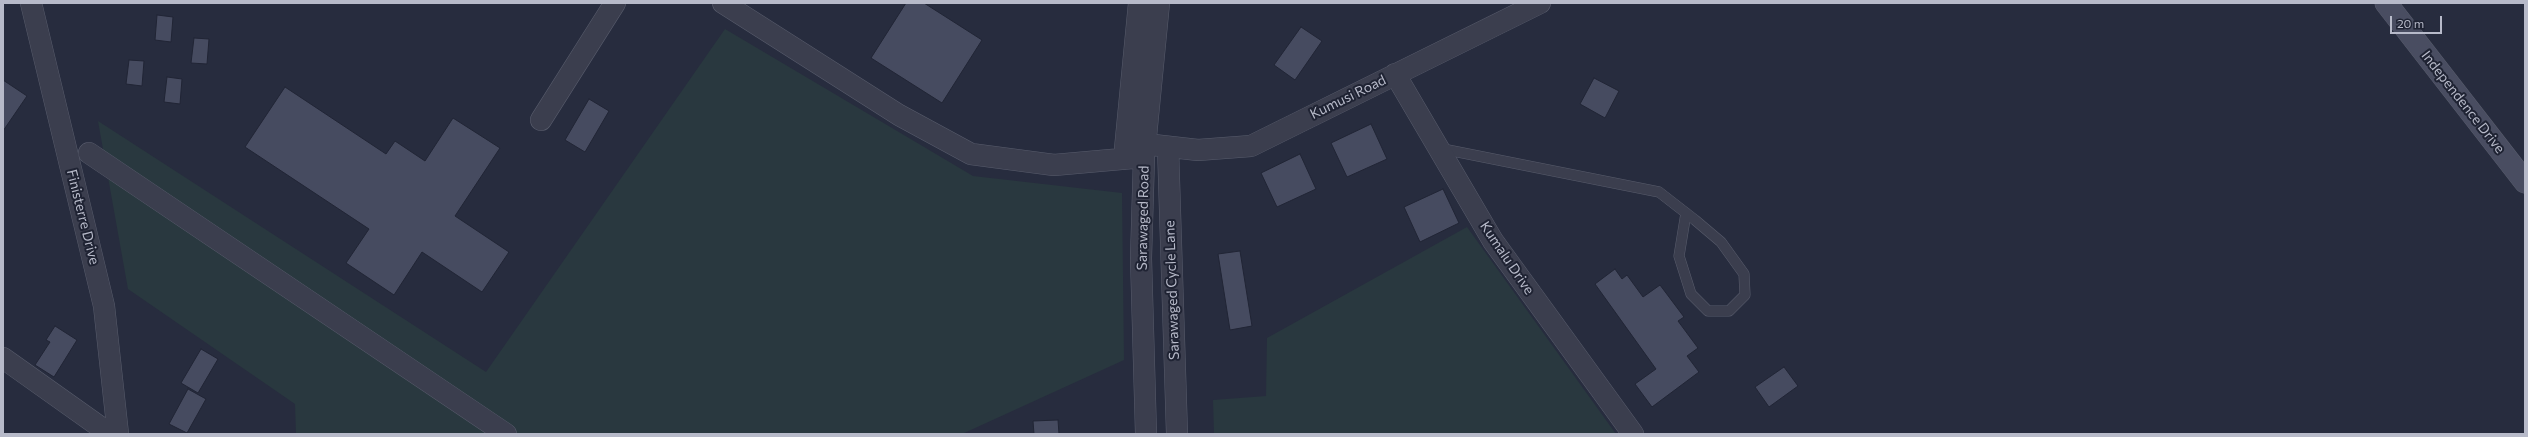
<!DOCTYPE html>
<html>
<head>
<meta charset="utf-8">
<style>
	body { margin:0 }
	#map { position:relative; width:2528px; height:437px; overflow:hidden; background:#272c3e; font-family:Commissioner,sans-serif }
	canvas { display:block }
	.frame { position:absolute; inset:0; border:4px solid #b7bac9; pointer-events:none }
	.scale { position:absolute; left:2390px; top:16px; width:52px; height:18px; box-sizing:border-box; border:2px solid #b7bac9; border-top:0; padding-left:5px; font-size:12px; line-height:14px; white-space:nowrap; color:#b7bac9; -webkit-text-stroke:3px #1f2333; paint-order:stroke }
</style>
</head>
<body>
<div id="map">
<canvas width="2528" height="437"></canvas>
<div class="frame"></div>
<div class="scale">20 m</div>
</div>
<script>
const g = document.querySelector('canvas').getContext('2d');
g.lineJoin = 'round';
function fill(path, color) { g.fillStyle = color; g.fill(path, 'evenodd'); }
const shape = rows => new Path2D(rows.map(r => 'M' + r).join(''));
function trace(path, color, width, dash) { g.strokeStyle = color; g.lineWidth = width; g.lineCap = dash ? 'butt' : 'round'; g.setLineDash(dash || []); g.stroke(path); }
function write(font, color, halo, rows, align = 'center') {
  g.font = font + ' Commissioner,sans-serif'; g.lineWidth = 4; g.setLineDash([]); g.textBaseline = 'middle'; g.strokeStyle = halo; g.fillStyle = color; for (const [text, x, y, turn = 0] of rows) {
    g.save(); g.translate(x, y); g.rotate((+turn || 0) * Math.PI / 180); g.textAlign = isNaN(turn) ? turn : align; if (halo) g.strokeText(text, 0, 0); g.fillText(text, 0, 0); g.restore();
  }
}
const green = shape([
	[725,29,973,176,1122,193,1124,360,962,434,296,434,295,404,128,289,98,121,486,372],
	[1467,227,1616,434,1214,434,1213,400,1266,396,1267,338]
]);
const building = shape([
	[906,3,924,3,982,40,942,103,871,58,906,3],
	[157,15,173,17,171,42,155,40,157,15],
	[1301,27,1322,41,1295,80,1274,65,1301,27],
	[194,38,209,39,207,64,191,63,194,38],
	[129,60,144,61,142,86,126,84,129,60],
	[167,77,182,79,180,104,164,102,167,77],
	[1594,78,1619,91,1605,118,1580,104,1594,78],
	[3,80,27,96,3,131,3,80],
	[285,87,386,154,395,141,425,161,453,118,500,148,455,216,509,252,482,292,422,252,394,295,346,263,369,229,245,147,285,87],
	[589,99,609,111,585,152,565,140,589,99],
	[1371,124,1387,159,1347,177,1331,143,1371,124],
	[1300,154,1316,189,1277,207,1261,173,1300,154],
	[1443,189,1459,223,1420,242,1404,207,1443,189],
	[1240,251,1252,326,1230,330,1218,254,1240,251],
	[1615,269,1622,279,1627,275,1643,297,1660,285,1684,317,1678,321,1698,348,1687,356,1699,372,1652,407,1635,384,1656,369,1595,284,1615,269],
	[55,326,77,340,54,377,35,365,50,342,46,340,55,326],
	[201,349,218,359,198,393,181,383,201,349],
	[1784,367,1798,386,1769,407,1755,387,1784,367],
	[188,389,206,399,187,433,169,424,188,389],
	[1058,420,1059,434,1034,434,1033,421,1058,420]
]);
const lane = shape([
	[1438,148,1659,192,1695,220,1721,242,1744,274,1745,295,1729,311,1708,311,1691,294,1679,256,1686,213]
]);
const street = shape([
	[31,3,104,306,118,434],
	[723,3,899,115,971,154,1054,165,1144,157],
	[1395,74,1493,241,1633,434],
	[541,120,615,3],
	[1145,144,1198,150,1251,146,1540,3],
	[1168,147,1177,434],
	[89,153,506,434],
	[1124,159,1139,3],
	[3,358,110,434],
	[1146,434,1141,258,1144,157,1159,3]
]);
const secondary = shape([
	[2386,3,2525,182]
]);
const streetNames = [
	["Kumusi Road",1348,97,-26],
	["Independence Drive",2463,102,52],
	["Finisterre Drive",83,217,76],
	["Sarawaged Road",1143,218,-89],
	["Kumalu Drive",1507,258,56],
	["Sarawaged Cycle Lane",1172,290,-92]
];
fill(green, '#29383f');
fill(building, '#464b60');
trace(building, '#212535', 1);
trace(lane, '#585c6c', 11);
trace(street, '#585c6c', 22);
trace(secondary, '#585c6c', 23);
trace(lane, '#3b3e4e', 10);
trace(street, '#3b3e4e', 21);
trace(secondary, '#494d61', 22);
write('14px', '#b7bac9', '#1f2333', streetNames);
</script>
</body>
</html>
